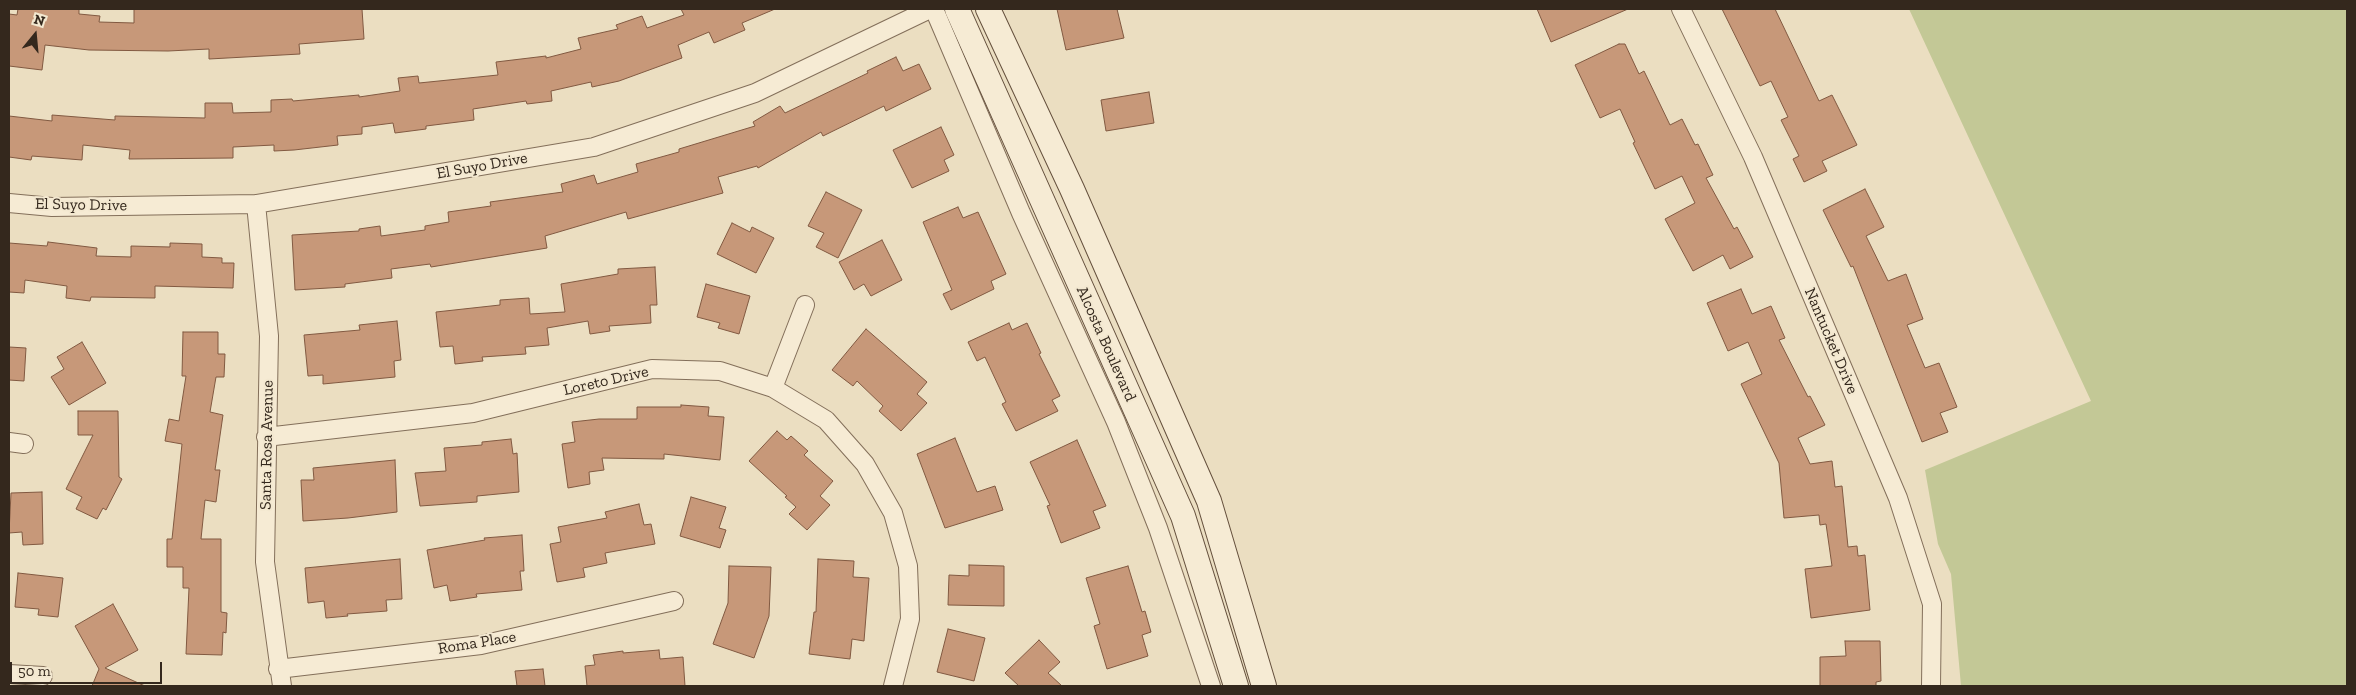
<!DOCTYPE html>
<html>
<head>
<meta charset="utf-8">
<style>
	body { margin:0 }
	#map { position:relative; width:2356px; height:695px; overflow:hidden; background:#ebdec1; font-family:"Zilla Slab",serif }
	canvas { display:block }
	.frame { position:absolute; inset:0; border:10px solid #34281d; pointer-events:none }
	.north { position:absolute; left:10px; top:10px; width:50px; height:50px; -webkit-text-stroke:4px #f3e8d0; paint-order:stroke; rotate:17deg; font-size:14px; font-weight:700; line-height:20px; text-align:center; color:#34281d }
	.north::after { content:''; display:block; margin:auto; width:18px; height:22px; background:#34281d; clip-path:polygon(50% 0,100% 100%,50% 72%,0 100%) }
	.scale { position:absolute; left:10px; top:662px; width:152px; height:22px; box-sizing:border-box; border:2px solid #34281d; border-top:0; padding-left:6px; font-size:15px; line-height:18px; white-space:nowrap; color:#34281d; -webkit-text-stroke:4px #f3e8d0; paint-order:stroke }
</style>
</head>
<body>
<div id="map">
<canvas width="2356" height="695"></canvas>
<div class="frame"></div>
<div class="north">N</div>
<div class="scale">50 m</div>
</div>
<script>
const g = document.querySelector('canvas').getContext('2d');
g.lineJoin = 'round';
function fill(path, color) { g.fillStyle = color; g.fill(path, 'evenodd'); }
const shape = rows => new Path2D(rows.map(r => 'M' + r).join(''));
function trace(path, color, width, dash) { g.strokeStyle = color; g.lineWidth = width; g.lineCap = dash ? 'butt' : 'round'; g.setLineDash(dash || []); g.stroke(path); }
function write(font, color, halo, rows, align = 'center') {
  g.font = font + ' "Zilla Slab",serif'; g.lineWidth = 4; g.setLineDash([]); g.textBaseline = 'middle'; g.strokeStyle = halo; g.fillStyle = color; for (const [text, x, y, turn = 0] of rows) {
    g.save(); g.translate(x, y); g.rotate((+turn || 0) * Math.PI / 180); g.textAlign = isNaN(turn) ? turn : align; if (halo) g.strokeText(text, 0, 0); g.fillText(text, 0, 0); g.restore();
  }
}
const green = shape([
	[1909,9,2347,9,2347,686,1961,686,1951,574,1938,544,1925,470,2091,401]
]);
const building = shape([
	[18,9,79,9,79,14,100,16,99,22,134,23,134,9,362,9,364,39,299,44,300,54,209,59,209,49,168,51,89,50,45,45,42,70,9,66,9,14,17,15,18,9],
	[681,9,775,9,742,23,745,30,714,43,709,32,678,45,682,58,619,81,592,87,591,82,551,91,552,101,527,104,526,101,473,109,474,120,426,126,426,129,395,133,393,123,362,127,362,134,337,136,338,145,294,150,274,151,274,145,233,147,233,158,129,159,130,150,83,145,82,160,32,156,31,160,9,157,9,116,52,121,52,115,115,120,115,116,205,118,205,103,232,103,233,113,271,112,271,100,292,99,293,101,359,95,359,97,400,91,398,78,418,76,419,83,498,75,496,62,546,56,546,58,581,49,578,38,618,29,616,25,642,16,647,28,684,15,681,9],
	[1057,9,1117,9,1124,38,1066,50,1057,9],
	[1537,9,1628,9,1551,42,1537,9],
	[1722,9,1775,9,1819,101,1832,95,1857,145,1822,161,1827,171,1804,182,1793,159,1799,156,1781,120,1788,117,1771,81,1760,86,1722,9],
	[1619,44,1625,44,1639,74,1644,71,1670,125,1682,119,1695,145,1698,144,1713,175,1706,178,1734,229,1737,227,1753,257,1730,269,1723,255,1693,271,1665,219,1695,203,1682,176,1655,189,1633,143,1635,142,1620,109,1600,118,1575,65,1619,44],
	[896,57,903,71,919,64,931,89,886,111,884,106,823,136,821,132,758,168,757,166,718,177,723,193,628,219,626,212,545,236,547,248,431,267,430,264,391,269,392,278,345,284,345,287,295,290,292,235,359,231,359,229,380,226,381,236,425,230,425,226,449,222,448,212,491,206,490,202,563,192,561,184,594,175,597,184,638,172,636,164,679,152,679,149,755,126,753,122,780,106,785,113,868,73,867,71,896,57],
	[1149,92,1154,123,1106,131,1101,100,1149,92],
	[941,127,954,155,944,160,949,171,912,188,893,150,941,127],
	[1865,189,1884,227,1866,236,1888,281,1906,274,1923,319,1907,325,1925,368,1939,363,1957,407,1940,413,1948,432,1922,442,1853,266,1851,267,1823,210,1865,189],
	[826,192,862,210,838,258,816,247,824,233,808,226,826,192],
	[958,207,963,218,978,212,1006,274,991,281,994,289,951,310,943,294,952,290,923,222,958,207],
	[732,223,750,232,752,227,774,238,756,273,717,254,732,223],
	[882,240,902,280,871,296,864,284,854,290,839,262,882,240],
	[48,242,97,248,96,256,131,257,131,246,170,247,170,243,202,244,202,257,222,258,222,263,234,263,233,288,155,286,155,298,91,297,90,301,66,298,67,286,25,280,24,293,9,292,9,243,47,246,48,242],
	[655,267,657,305,650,305,651,323,609,326,610,331,590,334,588,321,547,328,549,345,525,347,526,354,482,357,483,361,455,364,453,346,440,347,436,312,500,305,500,300,529,298,530,314,565,312,561,284,618,274,618,269,655,267],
	[706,284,750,296,739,334,718,328,720,323,697,317,706,284],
	[1741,289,1752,314,1771,306,1785,338,1779,340,1808,397,1810,396,1825,425,1798,438,1810,464,1832,461,1835,487,1842,486,1848,547,1857,546,1858,556,1865,555,1870,610,1811,618,1805,569,1832,566,1826,524,1820,525,1819,515,1784,518,1779,463,1741,384,1762,374,1748,342,1728,351,1707,303,1741,289],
	[397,321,401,360,394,361,395,377,323,384,323,375,308,376,304,335,360,330,359,325,397,321],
	[1009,323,1012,330,1027,323,1041,353,1039,354,1060,396,1052,400,1058,411,1016,431,1002,404,1006,402,985,357,977,361,968,342,1009,323],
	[866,329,927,382,917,394,927,403,901,431,879,411,883,406,857,381,853,386,832,370,866,329],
	[183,332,218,332,218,354,225,354,224,377,216,377,210,412,223,415,215,470,220,470,216,502,205,500,201,539,221,539,221,612,227,613,226,633,223,632,222,655,186,654,189,588,183,588,183,567,167,567,167,539,172,539,182,444,165,441,169,419,179,421,186,376,182,376,183,332],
	[82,342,106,383,69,405,51,377,64,369,57,357,82,342],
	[9,347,26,348,24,381,9,380,9,347],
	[681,405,709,407,708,416,724,417,720,460,664,454,664,459,602,458,604,470,589,472,590,484,568,488,562,444,575,442,572,422,599,419,637,419,637,407,681,407,681,405],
	[78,411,118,411,119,477,122,479,106,510,103,508,97,519,76,509,82,497,66,489,93,435,78,435,78,411],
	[777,431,787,440,791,436,808,451,804,455,833,481,820,496,830,505,807,530,789,514,796,507,785,497,787,496,749,461,777,431],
	[955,438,977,492,995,486,1003,510,945,528,917,454,955,438],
	[511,439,513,454,517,453,519,492,477,496,477,502,420,506,415,473,446,471,444,448,482,445,482,442,511,439],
	[1077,440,1106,506,1093,511,1100,528,1061,543,1047,506,1050,505,1030,462,1077,440],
	[395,460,397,512,348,518,303,521,301,480,314,480,313,468,395,460],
	[42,492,43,544,23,545,22,532,9,533,11,493,42,492],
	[691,497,726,507,719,528,726,530,720,548,680,536,691,497],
	[639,504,644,525,651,524,655,544,605,553,607,563,583,568,585,577,557,582,550,544,561,542,558,527,607,518,605,512,639,504],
	[522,535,524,571,520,571,522,590,476,594,477,597,450,601,447,585,434,588,427,550,485,540,484,538,522,535],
	[400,559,402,599,386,600,387,611,347,614,348,616,326,618,324,601,308,603,305,568,400,559],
	[818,559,854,561,853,577,869,578,864,641,852,639,850,659,809,654,814,612,816,612,818,559],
	[969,565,1004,566,1004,606,948,605,949,575,969,576,969,565],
	[729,566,771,567,769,616,754,658,713,644,728,603,729,566],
	[1128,566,1142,612,1145,611,1151,632,1142,635,1148,656,1107,669,1094,626,1100,624,1086,578,1128,566],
	[18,573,63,578,58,617,38,615,39,609,15,607,18,573],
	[113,604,138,650,105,668,145,686,92,686,99,669,75,626,113,604],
	[948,629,985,638,974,681,937,672,948,629],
	[1039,640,1060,662,1048,673,1062,686,1019,686,1005,673,1039,640],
	[1845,641,1880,641,1881,681,1876,682,1876,686,1820,686,1820,657,1846,656,1845,641],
	[659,650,660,659,683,657,685,686,587,686,585,666,595,665,593,655,623,651,623,653,659,650],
	[543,669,545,686,517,686,515,671,543,669]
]);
const minor = shape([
	[934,9,1021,213,1116,422,1158,528,1211,686],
	[1681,9,1753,157,1898,498,1932,604,1931,686],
	[9,203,52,207,256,204,594,147,755,93,930,9],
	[256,204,269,336,265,562,282,686],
	[773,388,805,305],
	[266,437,473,413,652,369,720,371,773,388,826,420,865,464,893,513,908,566,910,619,893,686],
	[9,442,24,444],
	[278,669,481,645,674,601],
	[9,674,43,676]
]);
const secondary = shape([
	[957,9,1183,516,1236,686],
	[988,9,1072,189,1209,501,1264,686]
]);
const streetNames = [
	["El Suyo Drive",482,166,-10],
	["El Suyo Drive",81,205,1],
	["Nantucket Drive",1831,341,67],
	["Alcosta Boulevard",1106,344,66],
	["Loreto Drive",606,381,-13],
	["Santa Rosa Avenue",267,445,-89],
	["Roma Place",477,643,-9]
];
fill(green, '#c3c896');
fill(building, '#c79879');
trace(building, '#815941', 1);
trace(minor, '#836f5a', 20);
trace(secondary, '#65503d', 26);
trace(minor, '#f6ebd4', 18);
trace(secondary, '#f6ebd4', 24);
write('16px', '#34281d', '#f3e8d0', streetNames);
</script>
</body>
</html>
